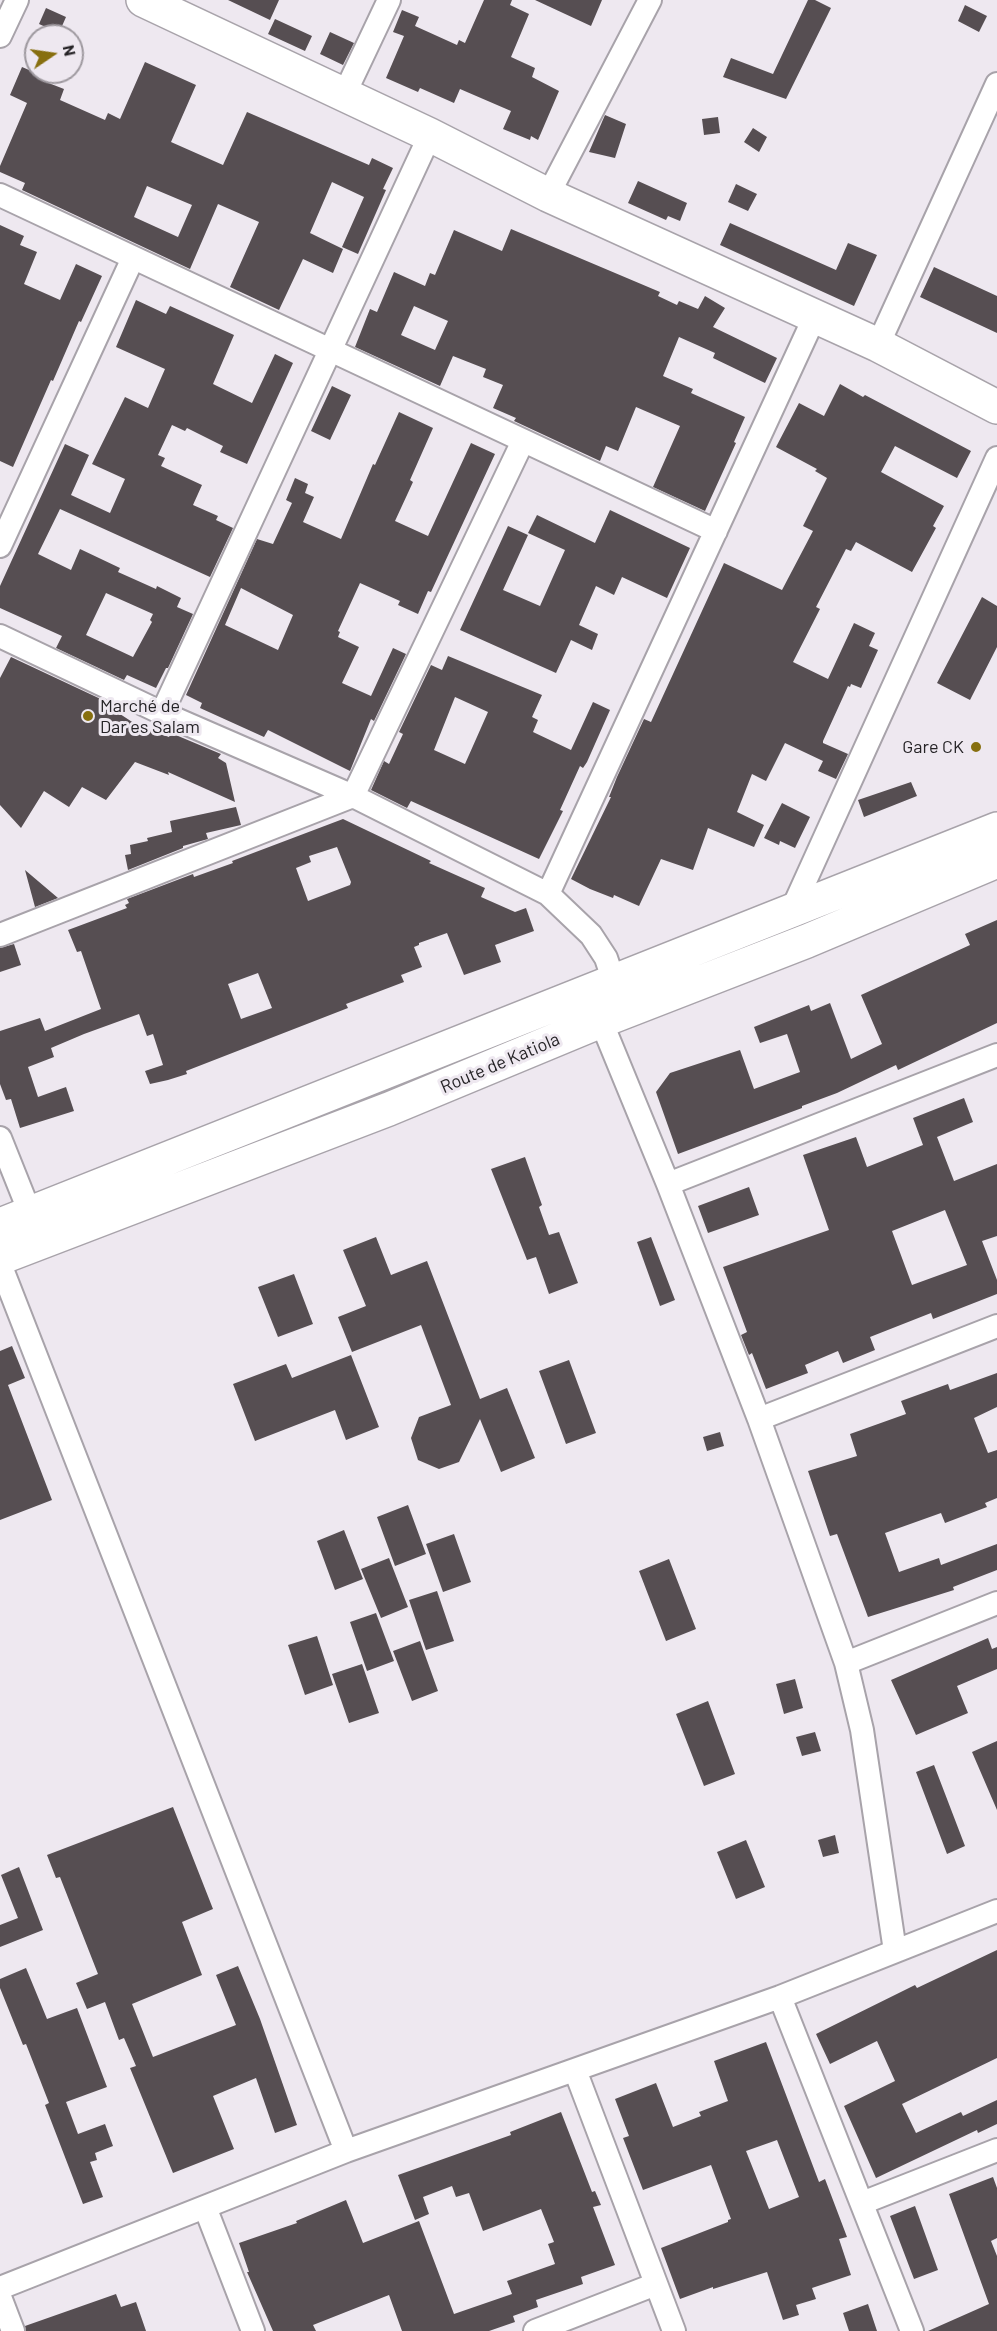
<!DOCTYPE html>
<html>
<head>
<meta charset="utf-8">
<style>
	body { margin:0 }
	#map { position:relative; width:997px; height:2331px; overflow:hidden; background:#eee8f0; font-family:Barlow,sans-serif }
	canvas { display:block }
	.north { position:absolute; left:24px; top:24px; width:60px; height:60px; box-sizing:border-box; background:#eee8f0; border:2px solid #9e999f; border-radius:50%; rotate:77deg; font-size:16px; font-weight:700; line-height:24px; text-align:center; color:#252326 }
	.north::after { content:''; display:block; margin:auto; width:21px; height:27px; background:#876f0f; clip-path:polygon(50% 0,100% 100%,50% 72%,0 100%) }
</style>
</head>
<body>
<div id="map">
<canvas width="997" height="2331"></canvas>
<div class="north">N</div>
</div>
<script>
const g = document.querySelector('canvas').getContext('2d');
g.lineJoin = 'round';
function fill(path, color) { g.fillStyle = color; g.fill(path, 'evenodd'); }
const shape = rows => new Path2D(rows.map(r => 'M' + r).join(''));
function trace(path, color, width, dash) { g.strokeStyle = color; g.lineWidth = width; g.lineCap = dash ? 'butt' : 'round'; g.setLineDash(dash || []); g.stroke(path); }
function write(font, color, halo, rows, align = 'center') {
  g.font = font + ' Barlow,sans-serif'; g.lineWidth = 6; g.setLineDash([]); g.textBaseline = 'middle'; g.strokeStyle = halo; g.fillStyle = color; for (const [text, x, y, turn = 0] of rows) {
    g.save(); g.translate(x, y); g.rotate((+turn || 0) * Math.PI / 180); g.textAlign = isNaN(turn) ? turn : align; if (halo) g.strokeText(text, 0, 0); g.fillText(text, 0, 0); g.restore();
  }
}
const building = shape([
	[228,0,279,0,270,20],
	[484,0,512,0,510,5,529,14,511,57,535,68,532,77,559,91,538,140,531,136,530,140,503,129,511,111,460,89,454,103,420,88,418,92,386,78,404,36,393,32,402,10,419,17,415,26,457,45,459,40,465,43],
	[535,0,602,0,591,26],
	[808,0,815,0,831,8,786,99,723,77,731,58,773,74],
	[965,5,987,16,979,32,958,21],
	[46,8,66,17,59,33,39,24],
	[275,19,312,36,305,51,268,34],
	[330,32,354,43,343,65,320,54],
	[145,62,196,85,171,142,223,165,247,112,369,165,372,158,393,168,383,189,386,190,358,254,342,247,364,197,332,182,310,233,343,249,333,273,303,259,279,310,230,287,259,222,218,204,190,269,22,190,25,183,0,172,0,166,27,103,10,95,22,67,48,78,46,82,64,89,60,100,105,120,108,113,120,119],
	[147,186,192,205,178,237,134,217],
	[605,115,626,124,615,158,589,152],
	[718,117,720,133,704,135,702,119],
	[753,128,767,137,759,152,744,142],
	[638,181,687,203,680,221,668,216,666,220,628,203],
	[736,184,757,194,748,211,728,202],
	[730,223,836,270,848,243,877,255,854,306,720,245],
	[0,225,24,236,20,245,37,252,24,284,60,300,76,264,102,276,81,322,79,321,53,381,51,380,13,467,0,461],
	[511,229,660,292,658,296,677,305,679,301,698,309,705,296,725,308,713,327,777,358,765,383,713,358,715,353,679,337,663,376,693,389,691,393,745,417,734,442,736,443,705,511,653,487,680,426,636,407,618,451,606,446,600,461,514,421,516,418,493,408,503,385,483,377,486,369,453,356,440,386,355,347,370,309,377,312,394,272,425,286,430,273,435,275,454,230,502,251],
	[414,306,448,321,435,350,401,335],
	[934,267,997,296,997,333,920,297],
	[136,300,166,314,170,306,234,335,213,384,252,403,275,354,293,363,247,464,220,452,223,446,187,428,185,431,172,425,158,455,165,458,161,466,202,485,193,505,218,516,216,520,233,528,210,577,60,509,38,554,71,570,80,549,120,568,118,572,156,589,157,586,181,598,177,607,193,614,168,668,166,668,156,688,127,675,124,680,56,648,62,636,0,608,0,586,65,444,89,455,71,495,110,513,125,479,92,464,125,397,148,408,165,369,116,347],
	[106,593,153,614,150,620,152,622,133,657,86,635],
	[840,384,863,397,865,395,971,451,957,478,895,446,881,472,944,506,933,526,936,528,912,572,856,542,851,551,846,549,816,607,820,609,793,662,828,679,854,623,875,633,869,646,878,650,861,688,851,684,850,687,848,686,823,741,823,743,848,754,836,779,818,771,823,761,785,743,766,781,752,774,737,812,764,825,754,847,708,828,693,870,661,859,639,906,614,895,613,898,590,889,571,879,611,797,609,797,617,777,644,719,651,722,724,563,782,590,813,531,803,526,827,478,815,471,817,469,776,447,799,403,824,416],
	[332,386,351,395,330,440,311,431],
	[399,412,433,428,410,480,413,482,395,521,428,536,471,443,495,454,431,592,428,591,418,614,398,605,400,601,360,583,338,631,340,632,338,637,359,647,342,683,371,696,393,648,406,654,374,721,371,719,350,771,268,730,264,737,200,708,202,703,186,695,257,539,273,544,292,503,286,500,295,478,308,484,305,493,314,497,303,522,341,539,373,464,375,465],
	[241,588,293,615,278,650,225,625],
	[610,510,690,548,667,598,622,577,614,595,596,586,579,625,598,634,592,650,571,640,556,673,460,630,508,526,528,535,503,590,540,606,565,550,528,533,537,515,595,543],
	[982,597,997,606,997,647,970,700,937,683],
	[448,656,542,695,532,717,538,720,533,732,571,750,593,702,610,710,587,762,583,768,580,766,560,810,563,811,539,859,411,801,407,808,371,790,384,761,389,764,403,734,399,732,431,665,442,670],
	[455,697,488,712,465,764,434,750],
	[11,657,122,709,120,714,146,731,147,729,169,737,171,733,221,754,218,758,226,763,235,802,168,772,169,775,135,762,106,800,82,787,69,807,44,791,21,828,0,805,0,678],
	[911,782,917,796,864,817,858,800],
	[782,803,810,817,795,848,780,841,779,845,764,838],
	[236,807,241,825,206,833,208,839,183,846,183,848,128,870,125,855,131,854,130,845,148,841,147,838,172,832,170,821],
	[343,819,431,861,429,863,485,888,481,897,515,912,526,908,534,931,495,945,501,962,464,975,447,933,419,943,419,945,414,947,422,967,401,975,404,982,346,1004,348,1008,186,1071,187,1074,168,1080,150,1084,145,1071,163,1065,153,1034,147,1036,139,1014,84,1034,51,1048,54,1057,28,1067,38,1097,66,1087,74,1111,20,1128,11,1099,6,1100,0,1084,0,1031,40,1018,45,1031,101,1009,81,951,77,952,68,930,127,908,125,905,129,903,127,899,193,874,194,877,233,863,232,861],
	[337,847,351,882,350,885,308,901,296,868,311,862,309,856],
	[258,973,272,1008,241,1019,228,984],
	[25,870,58,898,35,907],
	[997,920,997,1023,898,1070,896,1065,837,1093,802,1106,802,1108,678,1154,656,1092,670,1073,740,1050,754,1089,800,1072,787,1034,760,1043,754,1027,809,1005,811,1011,830,1003,851,1059,882,1044,861,995,970,945,965,934],
	[14,944,21,965,0,972,0,948],
	[964,1098,973,1122,937,1137,954,1181,997,1164,997,1236,982,1241,997,1280,997,1294,933,1319,931,1313,870,1337,875,1350,843,1363,838,1351,805,1365,808,1373,766,1389,752,1353,749,1355,741,1335,747,1332,723,1267,829,1230,803,1155,856,1137,867,1167,923,1145,913,1118],
	[945,1210,967,1265,912,1285,892,1231],
	[525,1157,542,1205,539,1207,549,1235,559,1232,578,1283,549,1294,536,1257,527,1260,491,1169],
	[749,1187,759,1215,708,1233,698,1206],
	[376,1237,391,1275,427,1261,480,1399,507,1388,535,1458,501,1472,480,1419,459,1462,439,1469,418,1460,411,1438,419,1417,451,1405,421,1325,352,1352,338,1317,366,1306,343,1250],
	[651,1237,675,1300,660,1306,637,1242],
	[294,1274,313,1324,278,1337,258,1287],
	[12,1346,25,1378,8,1385,52,1500,0,1520,0,1351],
	[351,1355,379,1427,346,1440,335,1410,255,1441,233,1384,286,1364,292,1378],
	[569,1360,596,1433,566,1444,539,1371],
	[997,1373,997,1407,974,1418,988,1453,997,1450,997,1498,985,1503,987,1507,945,1523,941,1513,885,1533,899,1572,939,1558,941,1565,997,1544,997,1570,953,1587,954,1590,868,1617,837,1534,830,1536,808,1471,857,1456,850,1434,906,1414,901,1401,948,1384,950,1390],
	[720,1432,724,1446,707,1451,703,1437],
	[408,1505,426,1554,395,1566,377,1517],
	[344,1530,363,1579,335,1590,317,1541],
	[454,1534,471,1582,443,1592,426,1544],
	[389,1558,408,1607,381,1618,361,1569],
	[669,1559,696,1629,666,1641,639,1571],
	[437,1591,454,1641,426,1650,409,1600],
	[376,1613,394,1661,367,1671,350,1622],
	[317,1636,333,1685,305,1695,288,1645],
	[988,1638,992,1649,997,1647,997,1669,957,1686,968,1713,916,1735,891,1680],
	[420,1641,438,1691,412,1701,393,1651],
	[362,1664,379,1713,349,1723,332,1674],
	[795,1679,803,1708,784,1714,776,1684],
	[708,1701,735,1774,704,1786,676,1714],
	[815,1732,821,1751,802,1756,796,1737],
	[997,1741,997,1810,972,1752],
	[934,1765,965,1846,947,1854,916,1772],
	[173,1807,213,1909,182,1922,202,1975,132,2004,153,2057,236,2025,216,1975,238,1966,260,2019,297,2125,275,2133,256,2078,213,2096,234,2149,173,2173,130,2068,136,2066,124,2038,119,2040,105,2002,87,2009,76,1983,98,1974,60,1877,56,1878,47,1855],
	[835,1835,839,1853,823,1857,818,1840],
	[746,1840,765,1887,736,1899,717,1852],
	[19,1867,43,1930,0,1947,0,1925,18,1918,1,1875],
	[997,1950,997,2058,902,2104,916,2133,961,2112,963,2116,997,2100,997,2124,978,2133,977,2130,876,2178,844,2106,895,2081,877,2041,830,2064,816,2034,915,1985,917,1988],
	[26,1968,47,2019,77,2008,107,2087,66,2102,78,2134,105,2124,113,2146,95,2153,97,2160,90,2162,103,2197,83,2204,45,2105,49,2103,26,2044,23,2045,0,1988,0,1979],
	[766,2042,819,2182,825,2179,847,2237,839,2239,851,2275,812,2288,816,2299,796,2305,799,2315,783,2320,767,2272,713,2289,713,2287,680,2299,661,2248,728,2222,728,2220,731,2219,711,2165,643,2190,623,2138,629,2136,615,2099,656,2083,673,2127,701,2116,699,2112,728,2101,714,2061],
	[777,2140,799,2197,769,2209,746,2151],
	[561,2112,592,2192,595,2191,601,2205,593,2207,615,2265,581,2277,583,2284,536,2300,538,2307,513,2316,515,2322,489,2331,402,2331,389,2295,313,2325,316,2331,273,2331,247,2272,249,2272,239,2243,297,2223,296,2221,346,2200,363,2243,419,2221,454,2314,512,2294,507,2281,555,2264,548,2244,554,2242,541,2209,483,2231,469,2193,456,2197,452,2186,423,2197,429,2214,415,2220,398,2175,511,2135,510,2132],
	[993,2177,997,2188,997,2238,991,2241,997,2256,997,2331,928,2331,989,2304,949,2194],
	[915,2206,938,2270,914,2279,890,2216],
	[116,2294,121,2307,136,2302,146,2331,26,2331,25,2326],
	[868,2304,877,2331,849,2331,843,2313]
]);
const street = shape([
	[0,36,17,0],
	[344,95,389,0],
	[0,195,716,531],
	[548,195,650,0],
	[878,345,997,84],
	[0,546,133,258],
	[0,636,162,713,353,796,548,894,591,935,606,958,614,982],
	[162,713,430,135],
	[548,894,815,316],
	[791,912,997,458],
	[0,935,353,796,523,441],
	[601,1021,668,1184,759,1419,846,1663,862,1730,895,1951],
	[0,1138,30,1213],
	[668,1184,997,1055],
	[0,1264,346,2151],
	[759,1419,997,1326],
	[846,1663,997,1603],
	[780,1997,912,2331],
	[575,2070,674,2331],
	[862,2203,997,2150],
	[205,2207,253,2331],
	[0,2288,346,2151,780,1997,997,1911],
	[0,2297,13,2331],
	[535,2331,656,2284]
]);
const secondary = shape([
	[143,0,430,135,548,195,878,345,997,407]
]);
const highway = shape([
	[0,1225,997,829],
	[0,1258,389,1109,601,1021,807,941,997,861]
]);
const markers = [
	[88,716,6,"#876f0f"],
	[976,747,6,"#876f0f"]
];
const poiNames = [
	["Marché de",100,706],
	["Dar es Salam",100,727],
	["Gare CK",964,747,"right"]
];
const streetNames = [
	["Route de Katiola",500,1063,-23]
];
fill(building, '#564e52');
trace(street, '#a8a3aa', 26);
trace(secondary, '#a8a3aa', 36);
trace(highway, '#a8a3aa', 36);
trace(street, '#fff', 22);
trace(secondary, '#fff', 33);
trace(highway, '#fff', 33);
for (const [x, y, r, color] of markers) { const dot = new Path2D(); dot.arc(x, y, r, 0, 2 * Math.PI); g.fillStyle = color; g.fill(dot); trace(dot, '#eee8f0', 2); }
write('18px', '#252326', '#eee8f0', poiNames, 'left');
write('18px', '#252326', '#eee8f0', streetNames);
</script>
</body>
</html>
